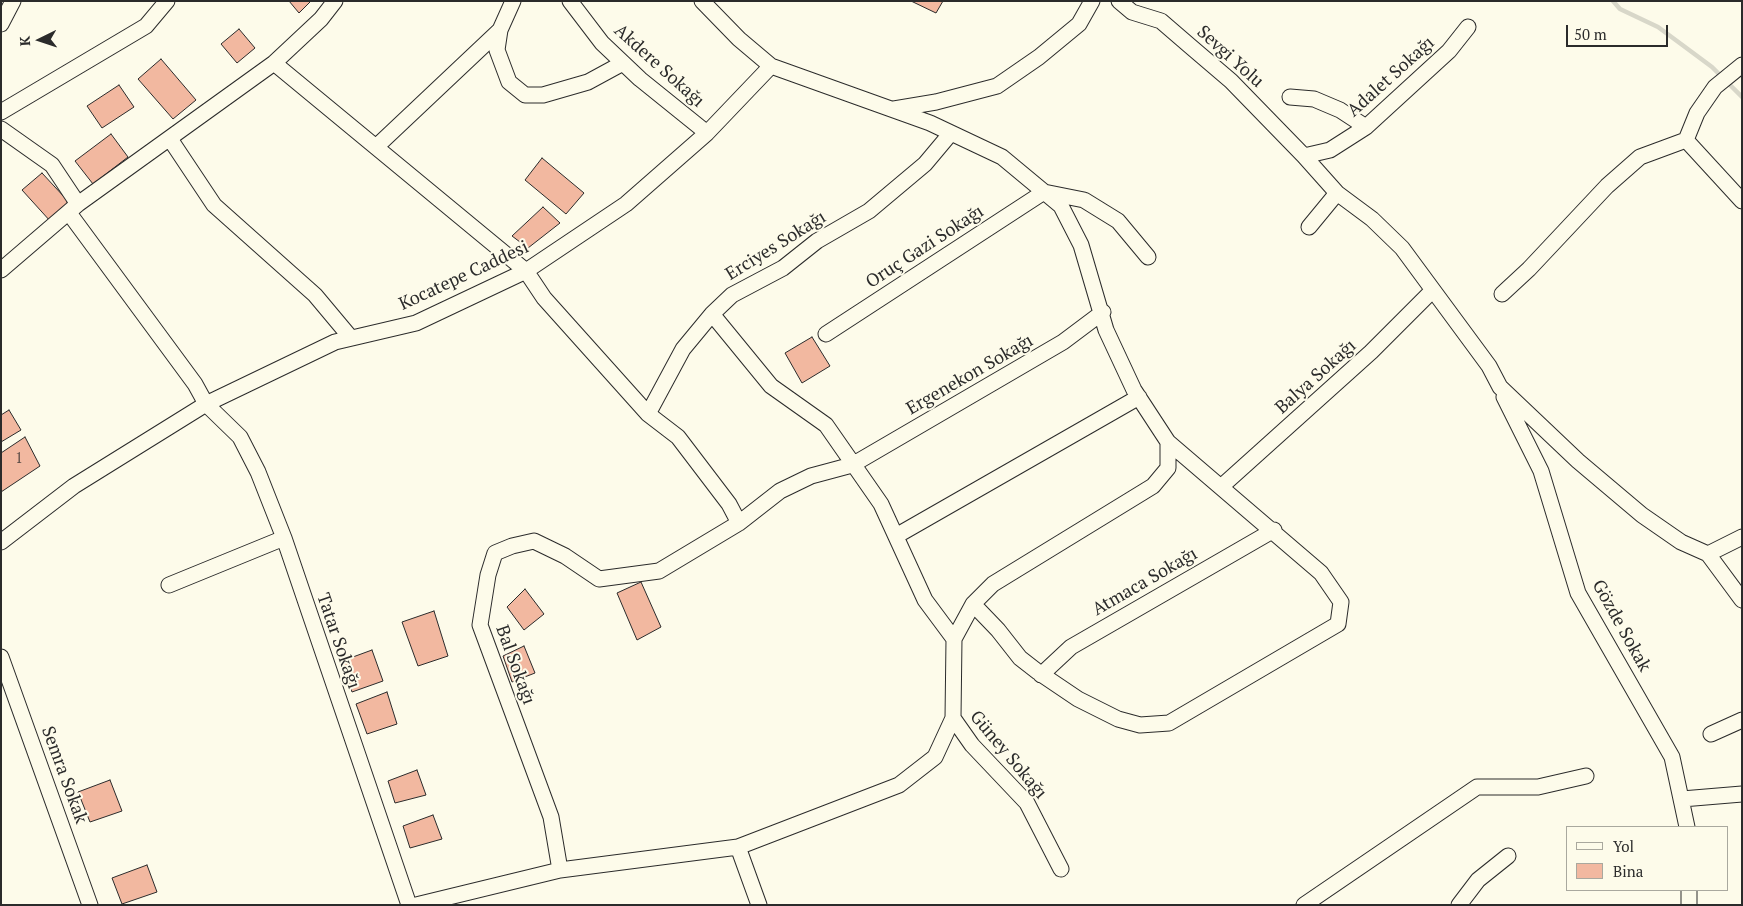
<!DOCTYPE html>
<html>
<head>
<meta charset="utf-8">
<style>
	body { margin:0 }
	#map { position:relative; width:1743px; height:906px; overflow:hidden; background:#fdfbea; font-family:"PT Serif",serif }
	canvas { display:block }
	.frame { position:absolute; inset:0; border:2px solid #2b2b2b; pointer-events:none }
	.legend { position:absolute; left:1566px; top:826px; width:162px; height:65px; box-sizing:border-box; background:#fdfbea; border:1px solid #a9a89e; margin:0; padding:6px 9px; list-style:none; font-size:15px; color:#2b2b2b }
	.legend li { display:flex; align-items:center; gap:10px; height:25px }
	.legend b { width:25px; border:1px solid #a9a89e }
	.north { position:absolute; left:15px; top:15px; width:50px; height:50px; -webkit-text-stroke:4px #fdfbea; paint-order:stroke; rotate:266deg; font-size:14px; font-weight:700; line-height:20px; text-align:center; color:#2b2b2b }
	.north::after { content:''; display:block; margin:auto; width:18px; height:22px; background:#2b2b2b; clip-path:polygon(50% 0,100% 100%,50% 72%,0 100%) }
	.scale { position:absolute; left:1566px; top:25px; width:102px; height:22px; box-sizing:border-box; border:2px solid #2b2b2b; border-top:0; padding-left:6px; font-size:15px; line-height:18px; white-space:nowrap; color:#2b2b2b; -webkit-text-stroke:4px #fdfbea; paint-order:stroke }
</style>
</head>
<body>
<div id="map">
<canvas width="1743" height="906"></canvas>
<div class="frame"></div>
<ul class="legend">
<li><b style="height:6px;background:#fdfbea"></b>Yol</li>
<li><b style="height:14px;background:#f2b8a0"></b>Bina</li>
</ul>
<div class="north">K</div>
<div class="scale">50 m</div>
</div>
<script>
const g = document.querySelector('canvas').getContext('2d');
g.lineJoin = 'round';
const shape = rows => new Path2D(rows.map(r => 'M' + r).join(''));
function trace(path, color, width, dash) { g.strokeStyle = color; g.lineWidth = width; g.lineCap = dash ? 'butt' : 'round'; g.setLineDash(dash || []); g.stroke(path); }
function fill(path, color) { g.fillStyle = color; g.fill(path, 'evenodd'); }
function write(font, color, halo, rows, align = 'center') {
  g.font = font + ' "PT Serif",serif'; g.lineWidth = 4; g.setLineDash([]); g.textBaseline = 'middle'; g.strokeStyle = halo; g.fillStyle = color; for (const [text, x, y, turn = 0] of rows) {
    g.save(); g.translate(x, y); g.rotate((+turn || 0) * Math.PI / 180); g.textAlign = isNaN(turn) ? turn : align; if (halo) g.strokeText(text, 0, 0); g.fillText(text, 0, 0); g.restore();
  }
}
const stream = shape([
	[1613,1,1620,9,1658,27,1681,44,1712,67,1742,97]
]);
const building = shape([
	[289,1,311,1,299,13,289,1],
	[911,1,943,1,936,13,911,1],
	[239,29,255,48,237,63,221,44,239,29],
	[161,59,196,100,173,119,138,79,161,59],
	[119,85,134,107,102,128,87,106,119,85],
	[111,134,128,157,93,184,75,161,111,134],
	[542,158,584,193,566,214,525,180,542,158],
	[42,173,67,200,68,210,51,222,22,190,42,173],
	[543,207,560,223,528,248,512,236,543,207],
	[812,337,830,366,802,383,785,353,812,337],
	[9,410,21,430,1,442,1,415,9,410],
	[25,437,40,466,1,492,1,453,25,437],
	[641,582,661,627,637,640,617,593,641,582],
	[525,589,544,614,524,630,507,607,525,589],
	[434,611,448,656,418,666,402,622,434,611],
	[524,646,535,673,512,682,503,656,524,646],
	[372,650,383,681,352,692,342,661,372,650],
	[387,692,397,724,367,734,356,704,387,692],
	[417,770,426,795,395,803,388,781,417,770],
	[110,780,122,811,90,822,78,792,110,780],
	[433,815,442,839,410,848,403,826,433,815],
	[147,865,157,892,122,904,112,878,147,865]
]);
const minor = shape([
	[513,1,500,30,497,50,509,82,525,95,543,95,588,82,623,63],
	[570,1,602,43,640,79,707,133],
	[1119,1,1132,12,1161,21,1190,46,1231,81,1304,156,1337,193,1372,219,1402,248,1489,366,1500,387,1578,461,1642,515,1681,542,1708,554,1742,537],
	[1,24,13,1],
	[274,63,526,271,544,298,648,414,678,437,729,504,739,523,780,491,811,476,852,465,1063,342,1103,312],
	[1742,65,1715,87,1697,113,1686,140,1742,201],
	[1290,97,1314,99,1340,110,1366,127],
	[894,109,936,102,997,86,1039,57,1079,24,1092,1],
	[1,112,146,26,167,1],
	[1,129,52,165,78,204],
	[170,139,214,205,315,295,351,338],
	[376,147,500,30],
	[1304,156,1330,150,1366,127,1449,51,1468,27],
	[69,213,195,384,206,404,240,437,258,472,284,538,409,905],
	[1309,227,1337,193],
	[1,270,78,204,274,63,321,19,335,1],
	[1502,294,1529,269,1607,186,1640,157,1686,140],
	[712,314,771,386,826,425,881,504,925,600,954,639],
	[826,334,1044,192,1084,200,1118,221,1148,257],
	[1504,397,1541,471,1578,593,1672,757,1687,827],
	[648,414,683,349,712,314,732,295,783,268,817,241,869,211,925,164,951,133],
	[1222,486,1371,352,1432,291],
	[896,536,1139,397],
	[1,542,74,486,206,404,335,342,416,323,526,271,626,204,707,133,771,66],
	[1708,554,1742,600],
	[169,585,284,538],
	[973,604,998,630,1020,658,1038,672,1078,699,1118,719,1140,725,1169,723,1338,624,1341,602,1321,573,1168,442],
	[1,657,90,905],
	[1041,675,1071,647,1274,530],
	[953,718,972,745,1027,803,1061,869],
	[1711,734,1742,720],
	[1682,799,1742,794],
	[738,847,759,905],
	[560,870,551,817,480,625,488,575,495,553,512,546,534,541,565,556,599,579,659,571,739,523],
	[1689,890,1689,905],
	[416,905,560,870,738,847,899,785,935,757,953,718,954,639,973,604,993,584,1153,486,1168,468,1168,442,1134,390,1106,330,1081,245,1061,206,1002,157,930,123,771,66,739,39,702,1],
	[1304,905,1477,787,1538,787,1586,776],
	[1459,905,1478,880,1508,856]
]);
const numberNames = [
	["1",19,459]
];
const streetNames = [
	["Sevgi Yolu",1230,57,42],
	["Akdere Sokağı",659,66,42],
	["Adalet Sokağı",1391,77,-42],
	["Erciyes Sokağı",776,246,-32],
	["Oruç Gazi Sokağı",925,247,-33],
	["Kocatepe Caddesi",464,276,-25],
	["Ergenekon Sokağı",970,375,-30],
	["Balya Sokağı",1316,377,-42],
	["Atmaca Sokağı",1145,582,-30],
	["Gözde Sokak",1621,626,61],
	["Tatar Sokağı",338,641,71],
	["Bal Sokağı",515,665,70],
	["Güney Sokağı",1008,755,50],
	["Semra Sokak",64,775,70]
];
trace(stream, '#d8d7c9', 4.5);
fill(building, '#f2b8a0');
trace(building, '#2b2b2b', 1);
trace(minor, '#2b2b2b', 17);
trace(minor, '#fdfbea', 15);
write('15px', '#5d4e48', null, numberNames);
write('18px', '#2b2b2b', '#fdfbea', streetNames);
</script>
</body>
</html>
